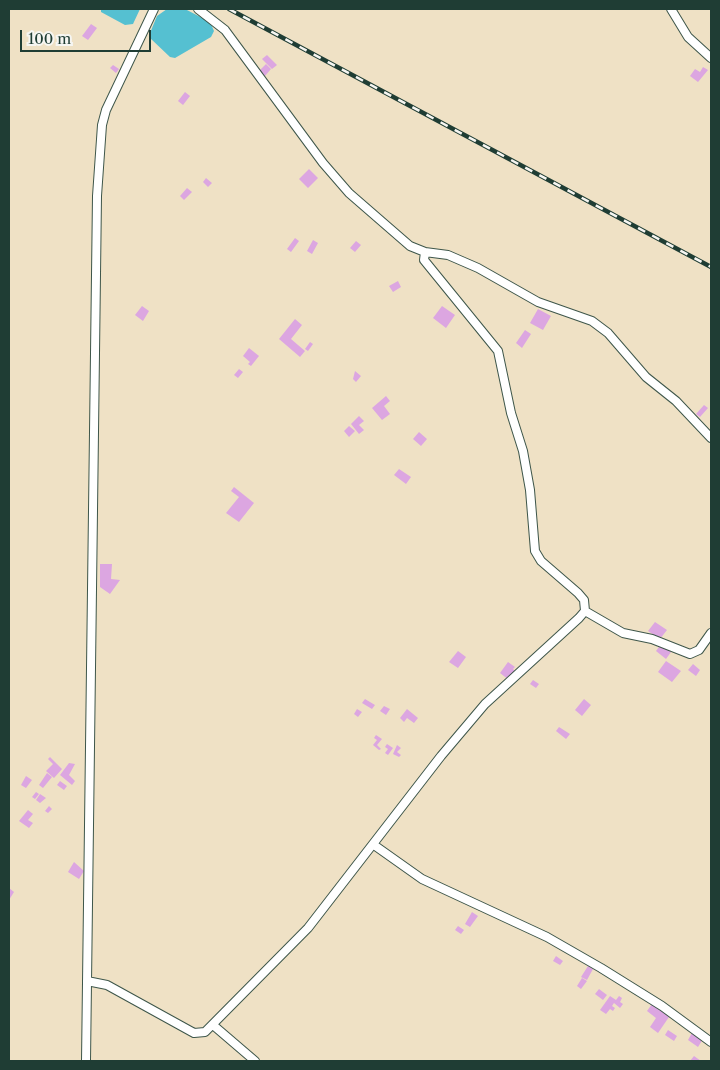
<!DOCTYPE html>
<html>
<head>
<meta charset="utf-8">
<style>
	body { margin:0 }
	#map { position:relative; width:720px; height:1070px; overflow:hidden; background:#efe1c5; font-family:"Libre Caslon Text",serif }
	canvas { display:block }
	.frame { position:absolute; inset:0; border:10px solid #1f3d34; pointer-events:none }
	.scale { position:absolute; left:20px; top:30px; width:131px; height:22px; box-sizing:border-box; border:2px solid #1f3d34; border-top:0; padding-left:6px; font-size:15px; line-height:18px; white-space:nowrap; color:#1f3d34; -webkit-text-stroke:4px #f6f6f2; paint-order:stroke }
</style>
</head>
<body>
<div id="map">
<canvas width="720" height="1070"></canvas>
<div class="frame"></div>
<div class="scale">100 m</div>
</div>
<script>
const g = document.querySelector('canvas').getContext('2d');
g.lineJoin = 'round';
function fill(path, color) { g.fillStyle = color; g.fill(path, 'evenodd'); }
const shape = rows => new Path2D(rows.map(r => 'M' + r).join(''));
function trace(path, color, width, dash) { g.strokeStyle = color; g.lineWidth = width; g.lineCap = dash ? 'butt' : 'round'; g.setLineDash(dash || []); g.stroke(path); }
const water = shape([
	[101,9,140,9,133,24,125,25,101,12],
	[167,9,185,9,210,22,214,31,211,37,175,58,170,57,150,38,150,33,157,16]
]);
const building = shape([
	[91,24,97,28,88,40,82,36],
	[267,55,277,65,272,69,262,59],
	[266,64,271,69,265,76,259,71],
	[113,65,119,69,116,73,110,68],
	[703,67,708,70,698,82,690,76,695,69,700,72],
	[185,92,190,96,183,105,178,101],
	[309,169,318,178,308,188,299,179],
	[206,178,212,183,208,187,203,182],
	[187,188,192,192,184,200,180,196],
	[295,238,299,241,291,252,287,249],
	[313,240,318,243,312,254,307,251],
	[356,241,361,245,355,252,350,248],
	[398,281,401,287,393,292,389,286],
	[142,306,149,311,143,321,135,315],
	[442,306,455,315,446,328,433,318],
	[538,309,551,316,543,330,530,323],
	[295,319,302,325,291,339,305,351,300,357,279,339],
	[525,330,531,334,522,348,516,343],
	[310,342,313,344,308,351,305,349],
	[249,348,259,356,251,366,248,364,250,362,243,356],
	[239,369,243,372,238,378,234,375],
	[355,371,361,376,356,382,353,379],
	[386,396,390,401,384,406,390,414,382,420,372,408],
	[704,405,708,408,700,417,696,414],
	[359,416,364,421,359,425,364,430,359,434,351,424],
	[349,426,355,431,349,437,344,431],
	[419,432,427,439,421,446,413,439],
	[399,469,411,477,406,484,394,475],
	[234,487,254,503,239,522,226,513,239,497,231,491],
	[100,564,112,564,111,579,120,580,110,594,100,587],
	[655,622,667,630,660,639,648,631],
	[661,644,671,652,666,659,656,651],
	[458,651,466,657,458,668,449,662],
	[666,661,681,671,672,682,658,672],
	[508,662,515,667,513,669,516,672,509,680,500,673],
	[693,664,700,670,696,676,688,670],
	[533,680,539,684,536,688,530,684],
	[365,699,375,705,372,709,362,703],
	[584,699,591,705,582,716,575,710],
	[384,706,390,709,386,715,380,711],
	[357,709,362,712,358,717,354,714],
	[407,709,418,718,414,723,407,718,404,722,400,718],
	[559,727,570,734,566,739,556,731],
	[376,735,382,739,377,745,381,749,379,750,373,745,377,740,374,738],
	[387,744,393,748,388,755,385,753,388,749,385,747],
	[397,745,401,748,397,752,401,755,399,757,393,754],
	[50,757,62,769,54,778,46,771,53,764,48,759],
	[69,763,75,764,69,775,75,781,72,785,60,775],
	[47,773,52,777,43,788,39,785],
	[26,776,32,780,26,788,21,785],
	[60,781,67,786,64,790,57,785],
	[36,792,39,794,35,799,32,797],
	[40,794,46,798,40,803,36,800],
	[49,806,52,809,48,813,45,811],
	[28,810,33,814,28,820,33,823,29,828,19,821],
	[74,862,84,871,79,879,68,872],
	[9,888,14,892,9,900],
	[472,912,478,916,470,927,465,924],
	[458,926,464,930,461,934,455,930],
	[556,956,563,961,560,965,553,961],
	[588,966,593,969,587,980,581,977],
	[582,978,587,981,581,989,577,986],
	[599,989,607,995,603,1000,595,994],
	[610,996,616,1000,619,996,622,998,620,1002,623,1004,620,1008,614,1003,612,1006,615,1008,613,1011,610,1009,606,1014,600,1010],
	[652,1004,669,1017,658,1033,650,1027,656,1018,647,1011],
	[668,1030,677,1036,674,1041,665,1035],
	[693,1031,703,1039,698,1047,688,1040],
	[694,1056,701,1061,690,1061]
]);
const minor = shape([
	[198,9,225,30,323,163,349,193,410,246,425,252,448,255,478,268,538,302,592,321,608,333,646,377,676,401,711,438],
	[671,9,688,37,711,58],
	[585,611,623,633,652,639,690,654,699,650,711,633],
	[374,845,422,879,547,937,601,968,662,1006,711,1042],
	[87,981,107,985,194,1033,205,1032,308,928,441,756,485,704,579,618,585,611,584,600,578,593,541,561,535,551,530,490,523,451,511,413,498,351,424,260,425,252],
	[213,1025,255,1061],
	[86,1061,97,196,102,125,106,110,154,9]
]);
const rail = shape([
	[229,9,711,267]
]);
fill(water, '#55c0d1');
fill(building, '#dca6e1');
trace(minor, '#3e564a', 10);
trace(minor, '#fff', 8);
trace(rail, '#1f3d34', 4.5);
trace(rail, '#f6f6f2', 2.5, [8]);
</script>
</body>
</html>
